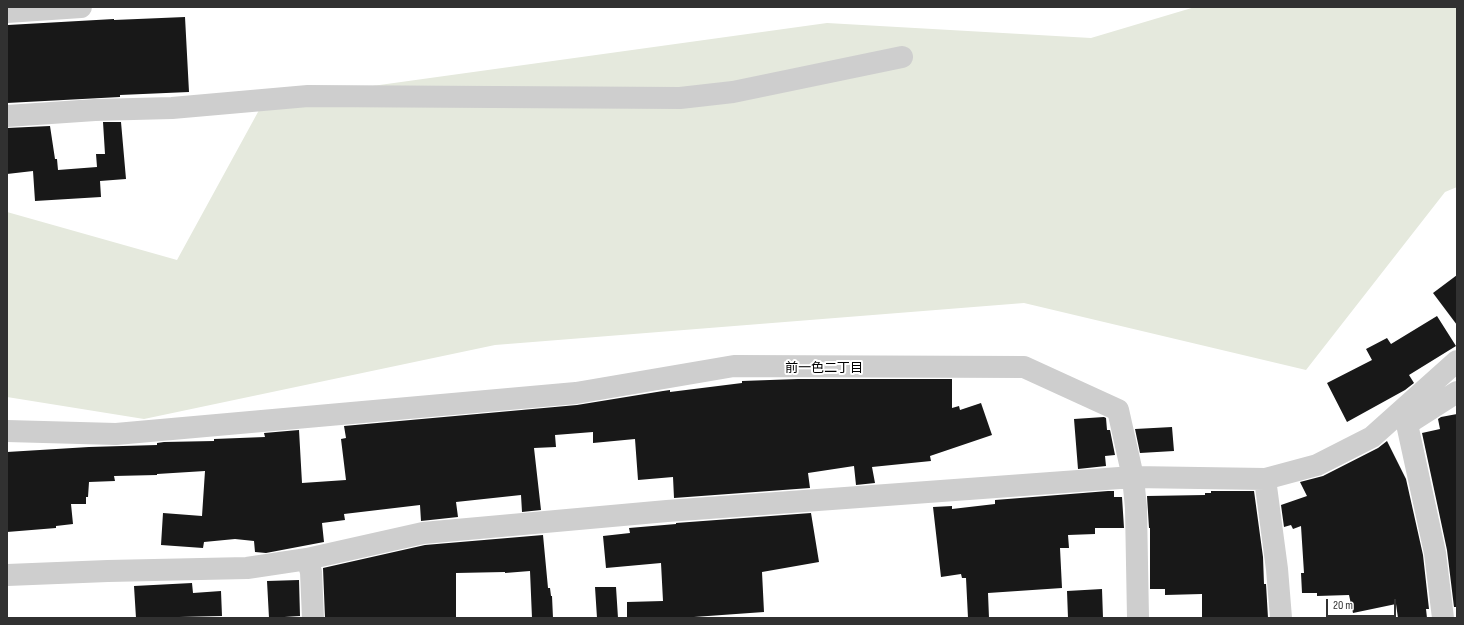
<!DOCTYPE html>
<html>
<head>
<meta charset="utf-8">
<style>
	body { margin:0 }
	#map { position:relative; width:1464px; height:625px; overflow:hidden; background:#fff; font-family:"Sofia Sans Condensed",sans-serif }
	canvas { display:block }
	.frame { position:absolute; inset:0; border:8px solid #313131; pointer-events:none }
	.scale { position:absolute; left:1326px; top:599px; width:70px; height:18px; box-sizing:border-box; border:2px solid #313131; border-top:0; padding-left:5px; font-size:12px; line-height:14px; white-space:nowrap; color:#313131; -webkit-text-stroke:3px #fff; paint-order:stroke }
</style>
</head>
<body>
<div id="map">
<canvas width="1464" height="625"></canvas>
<div class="frame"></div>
<div class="scale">20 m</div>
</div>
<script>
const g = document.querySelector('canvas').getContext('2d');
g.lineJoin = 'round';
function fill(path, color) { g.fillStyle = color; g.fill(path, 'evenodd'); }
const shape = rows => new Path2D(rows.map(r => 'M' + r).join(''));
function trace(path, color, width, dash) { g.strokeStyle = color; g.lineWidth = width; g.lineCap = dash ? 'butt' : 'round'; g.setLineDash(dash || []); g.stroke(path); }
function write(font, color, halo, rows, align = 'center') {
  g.font = font + ' "Sofia Sans Condensed","Noto Sans JP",sans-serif'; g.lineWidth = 4; g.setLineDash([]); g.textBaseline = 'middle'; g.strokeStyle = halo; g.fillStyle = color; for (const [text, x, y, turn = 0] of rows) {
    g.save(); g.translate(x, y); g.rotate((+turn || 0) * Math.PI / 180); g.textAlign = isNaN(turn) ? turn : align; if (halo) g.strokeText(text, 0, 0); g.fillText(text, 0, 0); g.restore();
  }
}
const green = shape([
	[1195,7,1457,7,1457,187,1445,192,1306,370,1024,303,495,345,144,419,7,397,7,212,177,260,264,101,827,23,1091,38]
]);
const building = shape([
	[185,17,189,92,120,95,120,97,7,103,7,30,8,30,8,25,114,19,114,20],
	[103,122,121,122,126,179,100,181,101,197,35,201,33,171,7,174,7,128,50,126,55,159,57,159,58,170,97,167,96,154,105,154],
	[1457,275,1457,325,1433,293],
	[1437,316,1456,346,1409,375,1414,383,1405,390,1347,422,1327,383,1372,360,1366,349,1387,338,1391,344],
	[798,379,952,379,952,408,959,406,960,410,981,403,992,435,930,456,931,461,872,467,875,483,856,485,854,466,808,473,810,488,674,498,673,477,638,480,635,439,593,443,593,432,555,435,556,447,534,448,541,510,522,512,521,495,456,502,458,517,421,521,420,505,344,514,345,520,322,523,324,542,266,553,255,552,254,541,235,539,204,542,203,548,161,545,163,513,202,516,205,471,157,474,157,475,114,476,115,481,89,482,88,497,86,497,86,504,71,504,73,524,56,526,56,528,7,532,7,452,89,447,157,445,157,443,164,442,214,441,214,439,265,437,264,433,299,430,302,483,346,480,341,439,346,438,344,426,577,405,663,391,670,390,670,392,742,383,742,381],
	[1457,414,1457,607,1454,607,1447,550,1422,433,1440,429,1438,419,1441,417],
	[1104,417,1106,418,1107,430,1110,430,1115,455,1105,456,1106,466,1078,469,1074,419],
	[1172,427,1174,451,1140,453,1135,429],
	[1387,441,1406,479,1423,555,1429,609,1426,609,1427,618,1398,618,1396,604,1353,613,1349,595,1317,596,1317,593,1302,593,1301,573,1304,573,1301,526,1293,529,1291,525,1284,527,1281,505,1307,496,1300,482,1323,476,1378,448],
	[1108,491,1114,491,1114,497,1122,497,1124,528,1095,528,1095,534,1068,535,1069,548,1060,548,1062,588,988,593,989,618,968,618,966,578,962,578,961,574,941,577,933,507,952,506,952,509,995,504,995,500],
	[1211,491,1254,491,1263,557,1264,584,1266,584,1268,618,1202,618,1202,594,1165,595,1165,589,1150,589,1150,528,1149,528,1147,496,1205,495,1205,493,1211,493],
	[811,513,819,562,762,572,764,612,680,618,627,618,627,602,663,601,661,563,606,568,603,536,630,533,629,528,676,524,676,523],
	[543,535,548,588,550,588,551,596,552,596,553,618,532,618,530,571,505,573,505,572,456,573,456,618,325,618,323,568,425,545],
	[299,580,300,616,269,618,267,581],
	[192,583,193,593,221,591,222,616,136,618,134,586],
	[595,587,616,587,618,618,597,618],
	[1102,589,1103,618,1068,618,1067,591]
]);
const street = shape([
	[7,12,81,7],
	[7,116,95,110,172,108,308,96,680,98,733,92,902,57],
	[1400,413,1407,424,1435,553,1443,618],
	[1407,424,1457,392],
	[7,431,116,434,576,393,734,366,1024,367,1118,410,1133,477,1136,508,1138,618],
	[1265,479,1277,569,1281,618],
	[307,559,311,572,313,618],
	[7,575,108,571,247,568,307,559,423,533,667,511,1133,477,1265,479,1317,465,1372,437,1457,361]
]);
const neighbourhoodNames = [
	["前一色二丁目",824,369]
];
fill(green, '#e5e9dd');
fill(building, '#181818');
trace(street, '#cecece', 22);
write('13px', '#000', '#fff', neighbourhoodNames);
</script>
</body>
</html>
